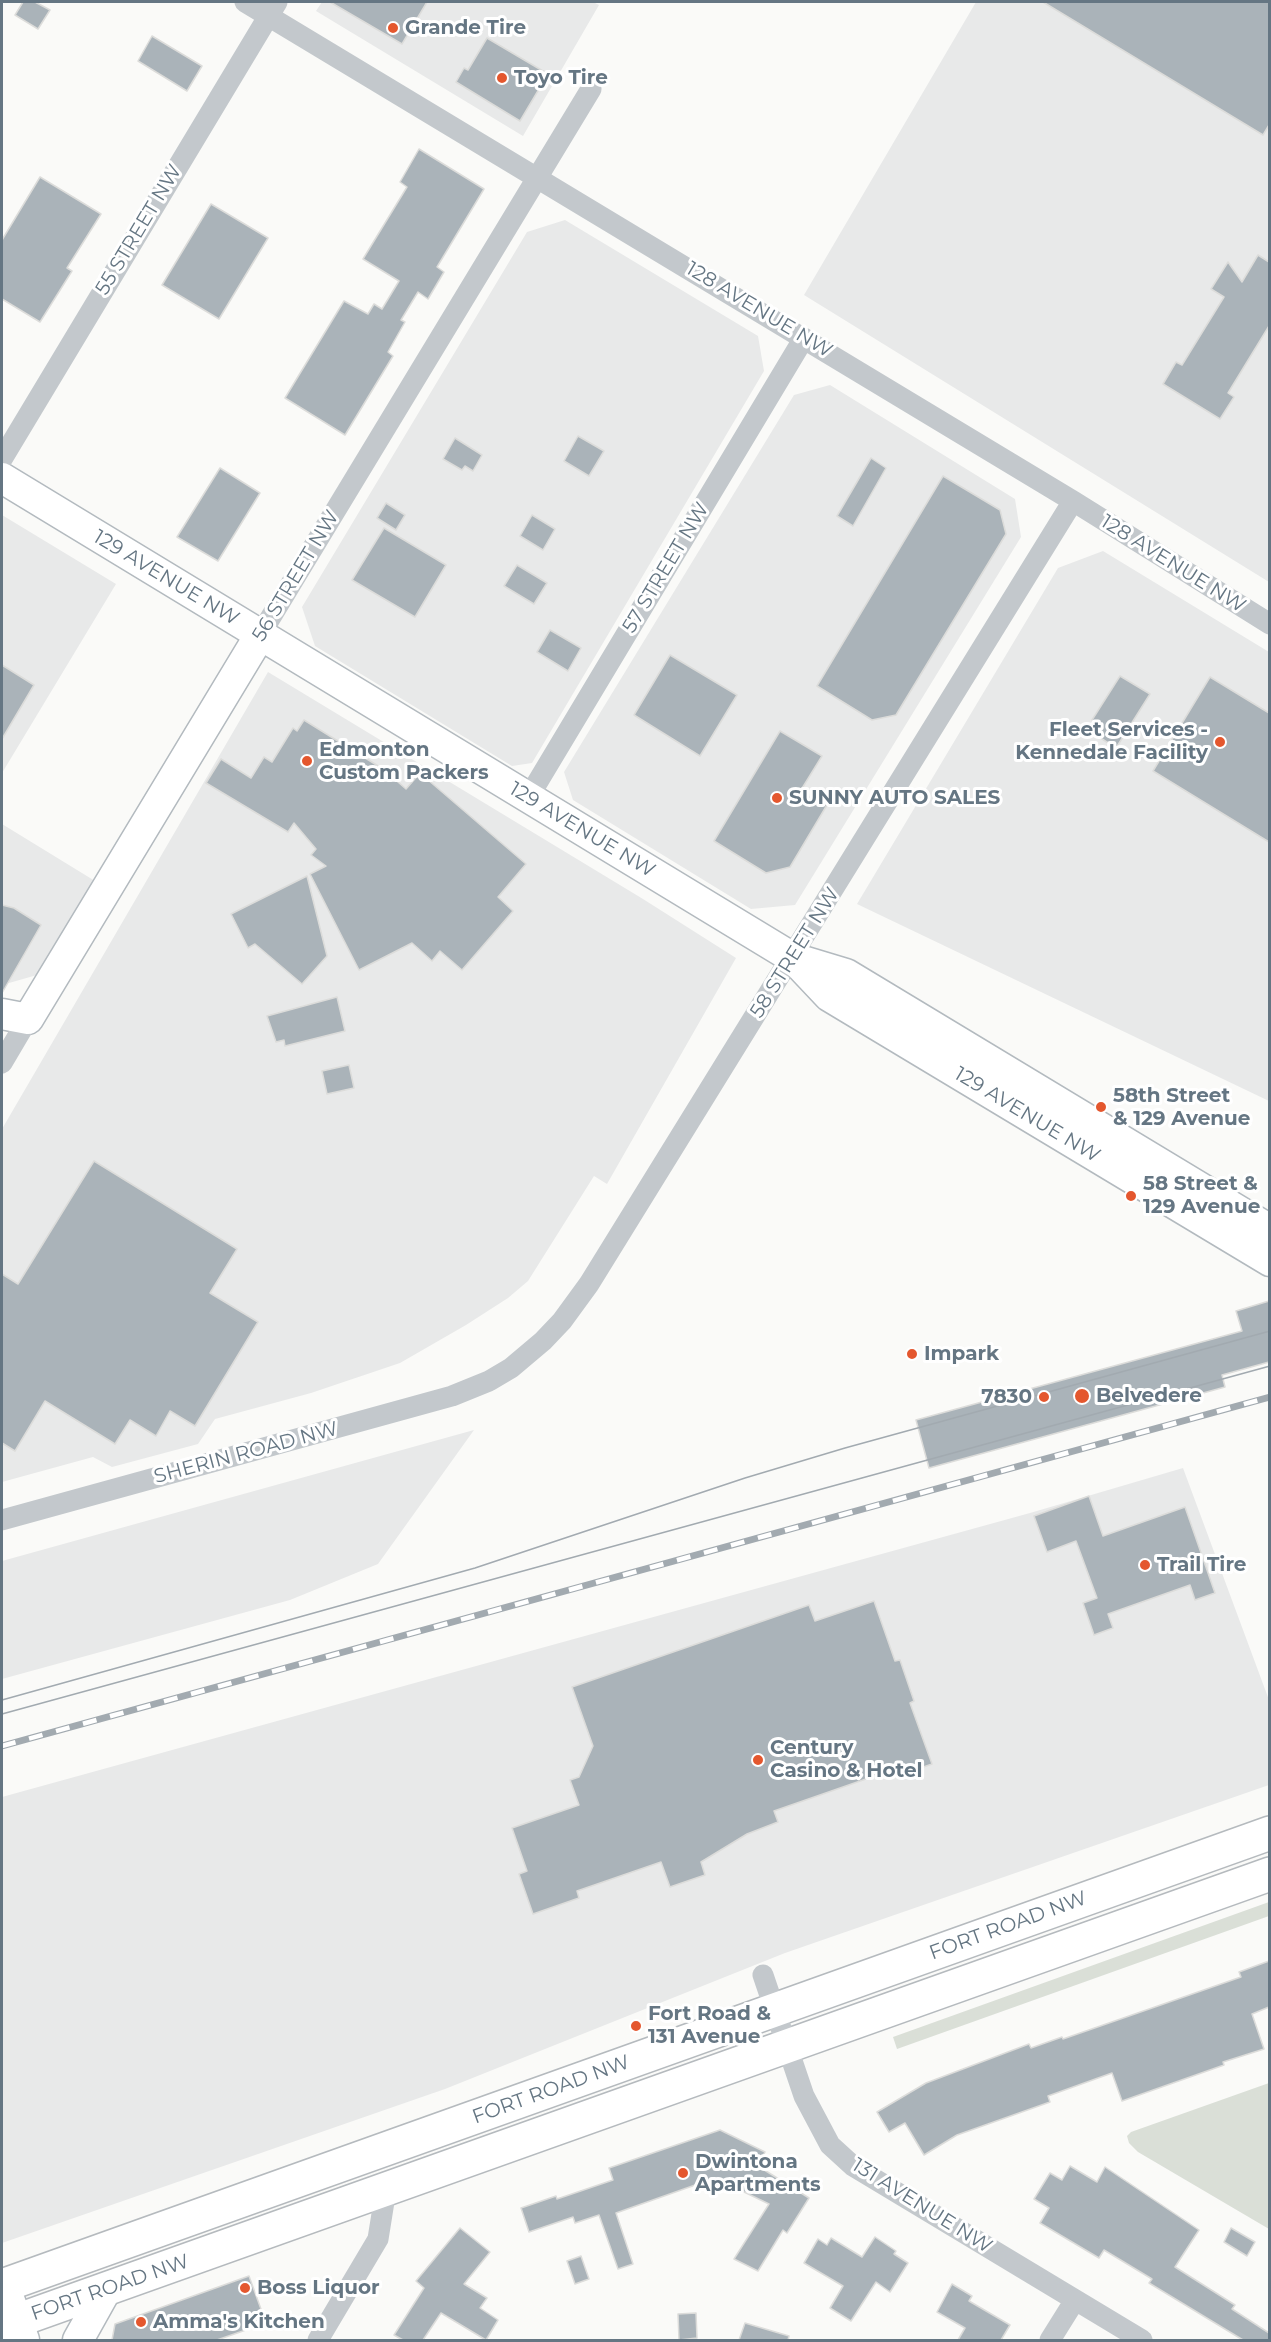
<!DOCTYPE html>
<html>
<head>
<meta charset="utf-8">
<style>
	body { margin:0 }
	#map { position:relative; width:1271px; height:2342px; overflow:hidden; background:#fafaf8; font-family:Montserrat,sans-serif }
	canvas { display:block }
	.frame { position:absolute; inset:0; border:3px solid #657683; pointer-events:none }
</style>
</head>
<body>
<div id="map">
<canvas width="1271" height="2342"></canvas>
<div class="frame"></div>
</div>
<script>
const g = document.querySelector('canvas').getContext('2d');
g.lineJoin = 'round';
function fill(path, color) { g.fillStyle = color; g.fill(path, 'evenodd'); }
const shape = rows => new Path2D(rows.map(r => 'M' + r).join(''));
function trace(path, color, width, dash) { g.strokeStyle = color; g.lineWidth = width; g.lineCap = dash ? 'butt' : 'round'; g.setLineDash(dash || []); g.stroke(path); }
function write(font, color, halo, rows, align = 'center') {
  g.font = font + ' Montserrat,sans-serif'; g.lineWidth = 6; g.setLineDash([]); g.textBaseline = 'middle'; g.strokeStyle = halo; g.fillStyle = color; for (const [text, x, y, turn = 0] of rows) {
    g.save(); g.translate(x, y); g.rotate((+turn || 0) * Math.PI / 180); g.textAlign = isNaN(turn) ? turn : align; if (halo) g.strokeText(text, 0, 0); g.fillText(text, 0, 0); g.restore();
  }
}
const built = shape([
	[322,2,593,2,599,5,523,136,316,11],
	[976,2,1269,2,1269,582,804,295],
	[565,220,758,336,764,371,532,763,512,766,315,646,302,607,527,232],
	[830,385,1015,499,1021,537,795,905,751,909,573,800,564,772,794,395],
	[2,515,116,584,2,773],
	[1103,551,1269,652,1269,1101,857,904,1058,568],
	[268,672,643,899,736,958,607,1184,594,1176,528,1281,508,1298,466,1325,400,1363,311,1393,215,1419,198,1444,112,1467,93,1457,2,1482,2,1129],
	[2,824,95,881,37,975,2,985],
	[474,1430,378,1564,290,1600,2,1679,2,1561],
	[1183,1468,1269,1700,1269,1785,785,1953,445,2089,2,2243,2,1797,1030,1513]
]);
const green = shape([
	[1269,1902,1269,1916,897,2049,893,2037],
	[1269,2083,1269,2229,1138,2152,1129,2143,1127,2136,1131,2132]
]);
const building = shape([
	[23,2,35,2,50,10,38,29,15,15,23,2],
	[330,2,427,2,402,44,330,2],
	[1043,2,1269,2,1269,125,1263,135,1043,2],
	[152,36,202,66,187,91,138,61,152,36],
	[487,38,548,74,520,121,456,82,464,68,468,70,487,38],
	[419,149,484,189,437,267,444,272,428,299,418,292,401,320,405,322,388,352,393,356,345,435,285,398,344,301,368,314,374,304,382,309,399,281,363,259,407,187,400,182,419,149],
	[40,177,101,214,67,268,72,271,40,322,2,299,2,240,40,177],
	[211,204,268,238,219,319,162,285,211,204],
	[1258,255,1269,262,1269,326,1228,393,1234,397,1220,419,1163,384,1176,362,1182,365,1224,297,1211,289,1228,262,1242,282,1258,255],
	[578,436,604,451,589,476,564,461,578,436],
	[455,438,482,455,473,471,465,466,462,470,443,459,455,438],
	[871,458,886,468,853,526,837,516,871,458],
	[220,468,260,493,218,561,177,537,220,468],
	[943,476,1000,510,1006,534,896,715,872,720,817,686,943,476],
	[386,503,405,515,396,530,377,518,386,503],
	[532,515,555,529,543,550,520,536,532,515],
	[384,528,446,565,415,617,352,580,384,528],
	[517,565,547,583,534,604,504,586,517,565],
	[550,630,581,648,568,671,537,652,550,630],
	[670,655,737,695,700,756,634,715,670,655],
	[2,665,34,685,2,739,2,665],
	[1120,676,1150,694,1116,748,1096,735,1101,726,1092,720,1120,676],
	[1210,677,1269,713,1269,842,1153,771,1210,677],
	[304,720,383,769,406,789,420,773,526,864,498,897,513,911,462,970,440,951,432,961,412,943,359,970,310,874,326,866,311,855,316,849,294,823,288,832,206,783,221,759,251,778,264,757,272,762,293,728,297,731,304,720],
	[780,731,822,756,801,790,827,805,790,867,766,873,714,841,780,731],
	[307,876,327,956,302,984,255,944,248,948,231,914,307,876],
	[2,905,14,908,41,925,2,993,2,905],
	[337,997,345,1031,285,1046,284,1040,276,1042,267,1016,337,997],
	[349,1065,354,1088,327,1094,322,1071,349,1065],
	[94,1161,237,1249,210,1293,258,1322,195,1426,170,1411,156,1436,130,1420,115,1444,45,1401,15,1451,2,1443,2,1274,18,1284,94,1161],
	[1269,1301,1269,1362,1222,1375,1225,1387,929,1468,916,1420,1242,1331,1236,1311,1269,1301],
	[1089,1496,1103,1536,1185,1507,1215,1593,1195,1600,1190,1585,1108,1614,1113,1628,1094,1635,1083,1603,1097,1598,1076,1541,1047,1552,1034,1516,1089,1496],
	[874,1601,895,1661,900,1660,914,1701,910,1703,932,1764,889,1779,886,1772,774,1811,778,1822,747,1834,701,1862,705,1875,670,1887,661,1862,577,1891,579,1898,533,1914,519,1874,527,1871,512,1828,579,1805,570,1780,579,1777,593,1746,572,1687,809,1605,815,1621,874,1601],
	[1269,1961,1269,2007,1252,2014,1264,2049,1223,2062,1224,2065,1122,2101,1112,2073,1048,2096,1050,2102,957,2135,924,2155,905,2123,889,2132,877,2112,926,2083,1029,2044,1031,2048,1062,2037,1063,2039,1241,1977,1239,1972,1269,1961],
	[720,2130,765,2152,758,2166,809,2198,787,2233,783,2230,758,2271,734,2259,769,2204,715,2178,616,2213,633,2264,618,2269,599,2215,575,2223,573,2217,529,2232,521,2208,556,2196,557,2199,613,2180,609,2168,720,2130],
	[1070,2166,1097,2182,1105,2167,1199,2230,1175,2267,1235,2305,1232,2309,1269,2333,1269,2340,1243,2340,1149,2283,1152,2279,1104,2250,1099,2258,1040,2223,1049,2208,1034,2199,1050,2173,1062,2180,1070,2166],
	[460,2228,490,2252,464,2284,487,2298,480,2308,498,2320,486,2340,441,2313,423,2340,403,2340,394,2335,424,2288,416,2281,460,2228],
	[1231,2228,1255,2242,1247,2256,1224,2242,1231,2228],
	[875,2237,896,2251,894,2254,908,2263,890,2292,876,2282,851,2321,830,2308,843,2286,804,2263,818,2239,827,2245,831,2238,862,2257,875,2237],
	[581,2256,589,2279,575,2284,567,2261,581,2256],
	[249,2276,266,2323,217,2340,112,2340,115,2324,249,2276],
	[952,2284,972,2296,969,2301,1010,2325,1001,2340,958,2340,965,2328,937,2312,952,2284],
	[696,2313,697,2338,679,2340,678,2314,696,2313],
	[745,2323,789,2336,788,2340,739,2340,745,2323]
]);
const street = shape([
	[245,2,1073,501,1270,624],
	[2,459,277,2],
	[260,635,591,89],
	[528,798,804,338],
	[2,1063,28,1019],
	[2,1520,452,1396,489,1381,511,1368,543,1341,562,1321,589,1284,1073,501],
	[763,1975,804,2096,830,2145,853,2166,1142,2340],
	[318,2340,378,2239,386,2189],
	[1050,2340,1075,2300]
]);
const secondary = shape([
	[2,478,793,958,846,974,1270,1230],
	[795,960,829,996,1270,1261],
	[2,1014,28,1019,260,635],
	[4,2285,24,2340],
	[78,2340,106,2290]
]);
const primary = shape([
	[2,2286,1270,1833],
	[2,2326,1270,1874]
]);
const tram = shape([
	[2,1700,475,1568,745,1478,845,1448,1270,1331],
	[2,1714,1270,1366]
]);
const rail = shape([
	[2,1746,1270,1397]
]);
const markers = [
	[393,28,6,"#e4572e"],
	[502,78,6,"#e4572e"],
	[1220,742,6,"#e4572e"],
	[307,761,6,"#e4572e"],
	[777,798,6,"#e4572e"],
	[1101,1107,6,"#e4572e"],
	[1131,1196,6,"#e4572e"],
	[912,1354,6,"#e4572e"],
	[1082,1396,8,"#e4572e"],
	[1044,1397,6,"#e4572e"],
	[1145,1565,6,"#e4572e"],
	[758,1760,6,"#e4572e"],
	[636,2026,6,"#e4572e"],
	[683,2173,6,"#e4572e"],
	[245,2288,6,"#e4572e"],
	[141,2322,6,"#e4572e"]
];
const poiNames = [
	["Grande Tire",405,28],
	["Toyo Tire",514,78],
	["Fleet Services -",1208,730,"right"],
	["Kennedale Facility",1208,753,"right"],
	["Edmonton",319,750],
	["Custom Packers",319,773],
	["SUNNY AUTO SALES",789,798],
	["58th Street",1113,1096],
	["& 129 Avenue",1113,1119],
	["58 Street &",1143,1184],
	["129 Avenue",1143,1207],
	["Impark",924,1354],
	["Belvedere",1096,1396],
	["7830",1032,1397,"right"],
	["Trail Tire",1157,1565],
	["Century",770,1748],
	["Casino & Hotel",770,1771],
	["Fort Road &",648,2014],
	["131 Avenue",648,2037],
	["Dwintona",695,2162],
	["Apartments",695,2185],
	["Boss Liquor",257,2288],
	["Amma's Kitchen",153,2322]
];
const streetNames = [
	["55 STREET NW",139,230,-59],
	["128 AVENUE NW",759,310,31],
	["128 AVENUE NW",1173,564,32],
	["57 STREET NW",666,568,-59],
	["56 STREET NW",296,576,-59],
	["129 AVENUE NW",166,578,31],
	["129 AVENUE NW",582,830,31],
	["58 STREET NW",795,953,-58],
	["129 AVENUE NW",1027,1115,31],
	["SHERIN ROAD NW",246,1453,-15],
	["FORT ROAD NW",1008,1926,-20],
	["FORT ROAD NW",551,2090,-20],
	["131 AVENUE NW",922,2206,32],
	["FORT ROAD NW",110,2288,-19]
];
fill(built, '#e8e9e9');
fill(green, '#dadfd7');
fill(building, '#aab3b9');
trace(building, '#dcdcda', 1.5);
trace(secondary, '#b3babf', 33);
trace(primary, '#b5babe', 36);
trace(street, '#c3c8cc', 21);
trace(secondary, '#fff', 30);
trace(primary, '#fff', 33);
trace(tram, '#a2aab0', 1.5);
trace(rail, '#a2aab0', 7);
trace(rail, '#fff', 4.5, [14]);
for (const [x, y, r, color] of markers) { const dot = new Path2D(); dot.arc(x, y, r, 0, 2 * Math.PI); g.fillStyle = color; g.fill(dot); trace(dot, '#fff', 2); }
write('bold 20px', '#657683', '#fff', poiNames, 'left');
write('20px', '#657683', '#fff', streetNames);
</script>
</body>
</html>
